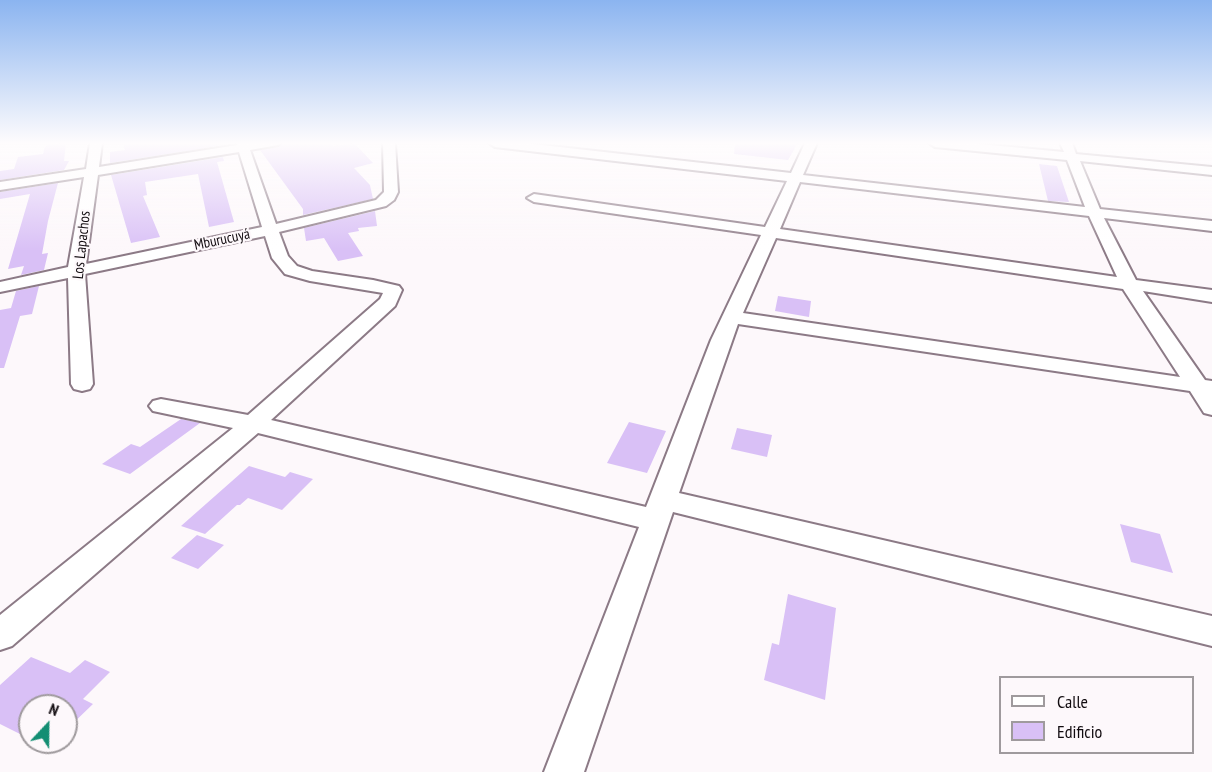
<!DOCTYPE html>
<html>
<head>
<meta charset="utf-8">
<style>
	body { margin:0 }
	#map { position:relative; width:1212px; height:772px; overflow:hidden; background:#fdf8fb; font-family:"PT Sans Narrow",sans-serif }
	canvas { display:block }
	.legend { position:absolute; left:999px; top:676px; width:195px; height:78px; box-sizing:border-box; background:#fdf8fb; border:2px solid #9f9a9d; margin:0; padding:8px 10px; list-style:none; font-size:18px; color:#120c10 }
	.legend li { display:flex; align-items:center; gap:12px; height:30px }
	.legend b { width:30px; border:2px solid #9f9a9d }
	.north { position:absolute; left:18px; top:694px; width:60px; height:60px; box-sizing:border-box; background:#fdf8fb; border:2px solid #9f9a9d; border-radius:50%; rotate:22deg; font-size:16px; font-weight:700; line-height:24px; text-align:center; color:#120c10 }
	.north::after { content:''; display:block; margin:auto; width:21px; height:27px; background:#138e73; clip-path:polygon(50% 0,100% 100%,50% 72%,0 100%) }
</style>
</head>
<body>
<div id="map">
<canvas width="1212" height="772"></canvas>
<ul class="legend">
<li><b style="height:8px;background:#fff"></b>Calle</li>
<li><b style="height:16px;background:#d9c0f6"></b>Edificio</li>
</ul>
<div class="north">N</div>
</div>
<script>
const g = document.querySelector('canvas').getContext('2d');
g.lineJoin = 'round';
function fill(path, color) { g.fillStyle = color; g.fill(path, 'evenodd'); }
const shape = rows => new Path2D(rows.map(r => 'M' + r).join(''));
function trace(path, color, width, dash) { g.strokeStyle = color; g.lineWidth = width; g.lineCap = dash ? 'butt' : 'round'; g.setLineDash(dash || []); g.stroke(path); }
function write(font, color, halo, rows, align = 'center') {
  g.font = font + ' "PT Sans Narrow",sans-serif'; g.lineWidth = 4.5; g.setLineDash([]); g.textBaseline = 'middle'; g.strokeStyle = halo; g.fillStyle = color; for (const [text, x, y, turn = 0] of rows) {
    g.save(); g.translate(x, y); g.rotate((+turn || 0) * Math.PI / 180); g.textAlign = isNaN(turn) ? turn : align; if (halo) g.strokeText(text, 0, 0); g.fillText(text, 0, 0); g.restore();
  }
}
const building = shape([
	[66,143,64,161,69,161,64,170,0,180,0,171,14,169,18,157,43,154,45,147,49,144],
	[123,143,217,143,218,146,110,163,110,152,125,150],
	[282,143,333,143,332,146,354,143,373,163,354,168,370,185,373,199,303,215,303,209,260,150,278,147],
	[735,143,798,143,788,160,734,154],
	[223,157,224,161,217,162,234,222,209,227,198,174,145,182,147,195,143,196,160,237,131,243,111,175],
	[1039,164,1057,166,1069,202,1048,201],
	[58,183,48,221,42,254,48,253,44,270,21,275,24,266,8,269,30,194,0,199,0,192],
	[375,211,377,226,358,228,359,231,348,233,363,256,338,261,324,238,306,241,304,228],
	[39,286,32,314,20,316,4,368,0,368,0,310,11,308,16,291],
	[778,296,811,301,809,317,775,311],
	[181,419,200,423,130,474,102,464,131,444,140,447],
	[629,422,666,431,647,473,607,463],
	[737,428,772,435,767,457,731,449],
	[249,466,285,477,290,472,313,479,282,510,248,498,240,505,237,505,205,534,181,526],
	[1120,524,1160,534,1173,573,1131,562],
	[197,535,224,545,198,569,171,558],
	[788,594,836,608,825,700,764,680,772,643,779,645],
	[31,657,70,673,85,660,110,672,83,699,93,704,66,730,66,706,30,706,30,739,0,724,0,685]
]);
const minor = shape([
	[90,143,102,143,99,167,237,145,236,143,280,143,278,145,250,150,276,224,376,200,384,192,383,143,395,143,398,192,394,200,386,206,279,232,288,256,297,266,312,271,373,280,399,286,402,290,395,306,271,420,646,507,711,340,761,235,534,202,527,198,534,194,765,227,787,181,495,147,489,143,524,143,791,173,805,143,817,143,803,175,1085,207,1067,160,935,147,929,143,969,143,1064,152,1060,143,1072,143,1076,154,1212,167,1212,175,1080,161,1100,209,1212,221,1212,231,1104,218,1136,280,1212,290,1212,302,1143,291,1205,380,1212,381,1212,415,1204,413,1190,391,738,324,679,493,1212,616,1212,646,673,512,584,772,544,772,639,527,258,433,12,646,0,650,0,615,233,428,153,411,149,406,153,401,161,399,248,415,380,299,383,293,310,281,285,274,272,258,265,236,85,274,93,384,90,389,82,391,74,389,71,384,68,278,0,292,0,282,68,267,84,177,0,190,0,182,86,169,90,143],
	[239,152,262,227,86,264,98,175,239,152],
	[800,182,1089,216,1117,277,780,229,800,182],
	[776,238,1123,289,1180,377,743,313,776,238]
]);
const farStreetnames = [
	["Mburucuyá",222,240,-12],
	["Los Lapachos",82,245,-84]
];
fill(building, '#d9c0f6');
trace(minor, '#8c7a86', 4);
fill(minor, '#fff');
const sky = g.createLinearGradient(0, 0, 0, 251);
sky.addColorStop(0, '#8bb4f0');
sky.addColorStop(0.57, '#fefcfd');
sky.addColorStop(1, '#fefcfd00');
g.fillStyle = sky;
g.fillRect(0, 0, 1212, 251);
write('15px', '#120c10', '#fdf8fb', farStreetnames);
</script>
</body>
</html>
